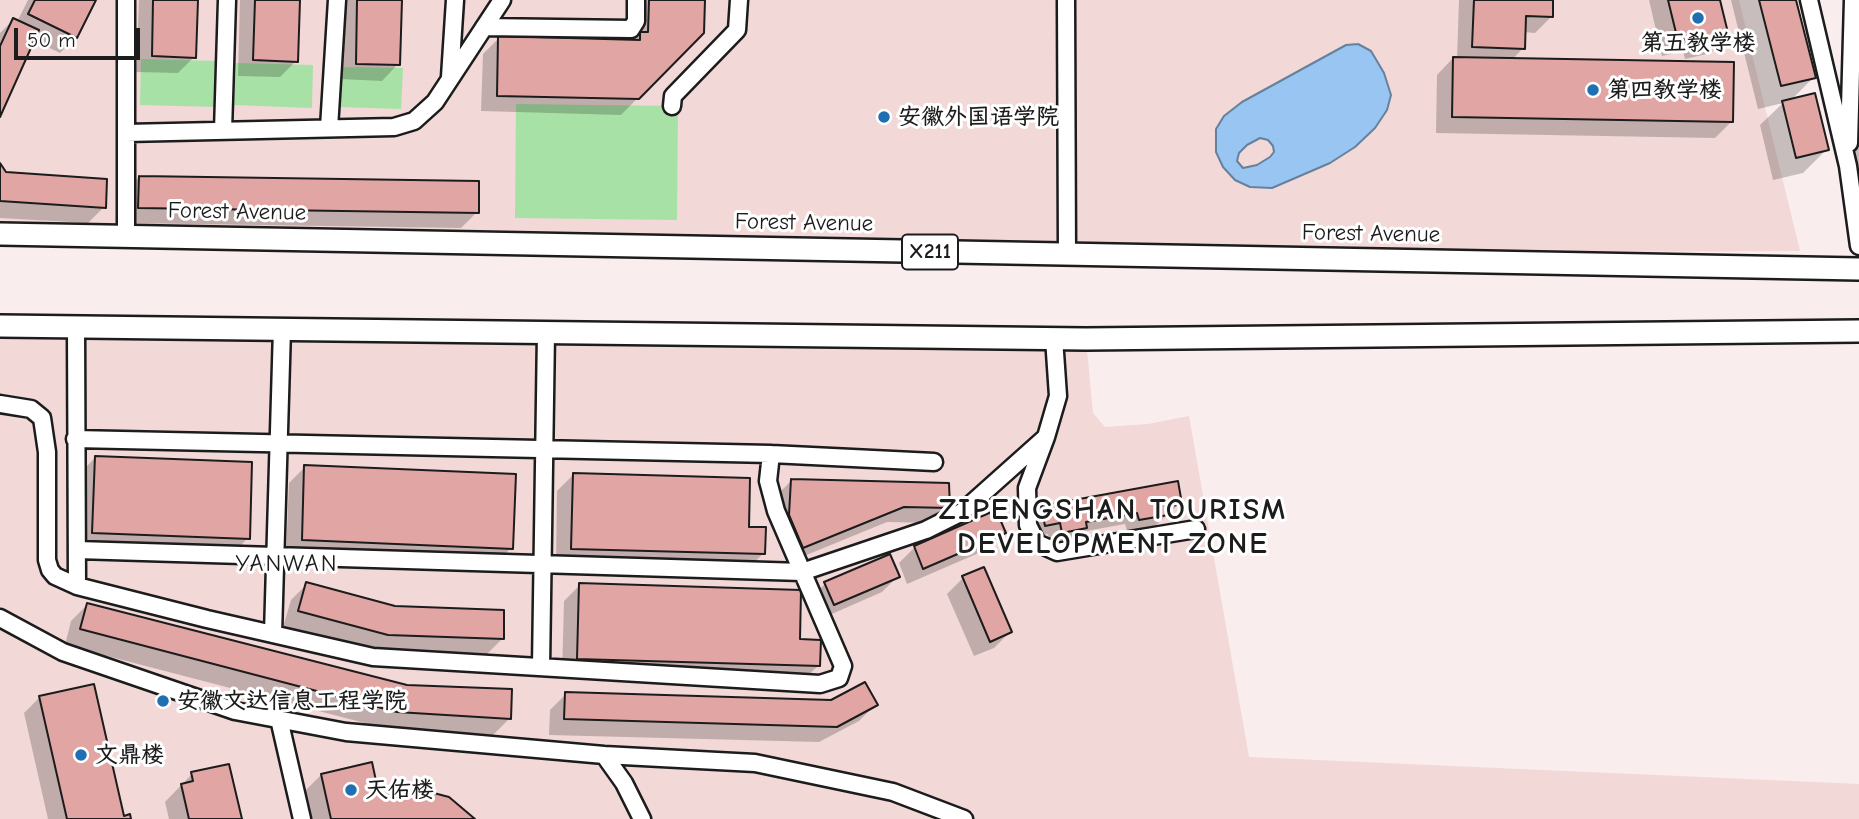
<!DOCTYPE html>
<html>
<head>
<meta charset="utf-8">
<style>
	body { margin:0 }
	#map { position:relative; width:1859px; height:819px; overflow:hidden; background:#f9eded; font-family:"Comic Neue",sans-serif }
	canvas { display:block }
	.scale { position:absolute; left:14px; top:28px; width:126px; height:32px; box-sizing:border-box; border:4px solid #1c1c1c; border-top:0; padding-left:9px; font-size:21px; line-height:24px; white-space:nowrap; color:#1c1c1c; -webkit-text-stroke:5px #fff; paint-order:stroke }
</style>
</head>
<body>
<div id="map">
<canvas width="1859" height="819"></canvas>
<div class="scale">50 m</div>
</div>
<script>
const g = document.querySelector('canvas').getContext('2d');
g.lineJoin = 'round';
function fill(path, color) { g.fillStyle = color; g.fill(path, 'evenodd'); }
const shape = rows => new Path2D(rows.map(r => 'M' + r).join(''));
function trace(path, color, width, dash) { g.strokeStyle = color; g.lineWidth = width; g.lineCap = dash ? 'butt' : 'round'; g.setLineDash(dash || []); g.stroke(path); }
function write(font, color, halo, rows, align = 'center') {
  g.font = font + ' "Comic Neue","LXGW WenKai TC",sans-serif'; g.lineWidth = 6; g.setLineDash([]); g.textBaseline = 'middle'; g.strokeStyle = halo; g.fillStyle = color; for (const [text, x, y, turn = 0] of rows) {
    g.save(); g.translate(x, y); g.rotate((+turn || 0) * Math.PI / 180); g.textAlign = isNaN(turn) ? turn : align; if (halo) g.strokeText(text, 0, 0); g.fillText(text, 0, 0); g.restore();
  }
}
const built = shape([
	[0,0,1739,0,1800,251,1067,254,0,234],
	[0,326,1086,339,1093,413,1105,427,1148,424,1189,416,1249,757,1859,784,1859,819,0,819]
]);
const green = shape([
	[141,59,219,61,218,107,140,105],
	[236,63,313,65,312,108,234,105],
	[341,67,403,68,401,109,340,107],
	[516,104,678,106,677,220,515,218]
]);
const water = shape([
	[1358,44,1371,51,1384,73,1391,95,1387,110,1375,128,1355,147,1330,163,1272,188,1250,187,1235,180,1223,167,1216,152,1216,129,1224,116,1242,102,1346,45,1358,44],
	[1260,138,1268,140,1273,146,1274,152,1270,157,1257,165,1243,168,1237,161,1239,153,1247,145,1260,138]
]);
const shadow = shape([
	[28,0,94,0,76,37,60,53,33,40,0,113,0,33,13,20,17,22],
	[139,0,196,0,194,57,178,73,136,72],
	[240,0,298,0,296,61,280,77,238,76],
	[342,0,400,0,398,64,382,81,340,79],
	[633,0,703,0,702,33,621,115,481,111,483,54,499,38,633,41],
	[1459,0,1551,0,1551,17,1535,33,1524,32,1523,48,1512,60,1731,122,1715,138,1436,133,1437,75,1453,58,1457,59],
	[1649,0,1718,0,1727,37,1711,53,1685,59,1683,51,1662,56],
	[1731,0,1794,0,1814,77,1791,100,1827,149,1803,173,1773,180,1760,125,1783,103,1758,109],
	[1859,32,1859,174,1846,173],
	[0,166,5,174,104,207,88,223,0,218],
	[139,177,477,212,461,228,123,223,123,194],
	[95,458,248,538,232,554,77,548,79,474],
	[305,467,511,548,495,564,286,555,289,483],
	[573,475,748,529,764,553,747,569,556,564,557,491],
	[791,481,948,507,932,523,887,522,787,563,774,532,775,497],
	[1180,503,1154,527,1127,531,1125,524,1081,532,1073,540,1050,544,1048,534,1033,537,1030,520,1042,508],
	[1004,533,988,549,907,584,899,563,915,547],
	[983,569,1010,632,994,648,974,656,947,594,963,578],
	[898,576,882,592,818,620,809,600,825,584],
	[307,584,502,639,486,655,371,651,283,627,291,600],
	[580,585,798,641,819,665,802,681,562,674,564,601],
	[87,605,509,719,493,735,380,727,65,645,71,621],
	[566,694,875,705,859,721,819,742,549,735,550,710],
	[40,697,122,818,130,819,48,819,24,713],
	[192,774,240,819,169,819,165,802],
	[321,775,378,797,472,819,312,819,305,791]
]);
const building = shape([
	[35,0,96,0,77,38,28,14,35,0],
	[153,0,198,0,196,58,152,56,153,0],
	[255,0,300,0,298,62,253,60,255,0],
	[357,0,402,0,400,65,356,64,357,0],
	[649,0,705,0,704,33,639,99,497,96,498,36,640,40,640,32,648,32,649,0],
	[1474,0,1553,0,1553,17,1526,16,1525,49,1472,47,1474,0],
	[1668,0,1720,0,1729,37,1701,44,1699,36,1678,41,1668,0],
	[1759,0,1796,0,1816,78,1781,86,1759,0],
	[13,18,39,30,0,117,0,46,13,18],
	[1453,57,1734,62,1733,122,1452,117,1453,57],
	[1815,93,1829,150,1796,158,1782,101,1815,93],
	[0,163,6,172,107,179,106,208,0,201,0,163],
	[139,176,479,181,479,213,138,208,139,176],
	[95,456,252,462,250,539,92,533,95,456],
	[304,465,516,474,513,549,302,540,304,465],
	[573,473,750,478,749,527,766,527,765,554,571,549,573,473],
	[791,479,949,483,950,508,904,507,803,548,789,515,791,479],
	[1178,481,1182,504,1166,507,1168,515,1139,520,1137,513,1086,522,1087,528,1062,533,1060,523,1045,526,1041,506,1178,481],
	[996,510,1006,533,923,569,914,546,996,510],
	[890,554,900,577,834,605,824,582,890,554],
	[984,567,1012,632,990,642,962,576,984,567],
	[306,582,395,606,504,610,504,639,388,635,298,611,306,582],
	[579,583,801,590,800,639,821,640,820,666,577,659,579,583],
	[87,603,407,685,512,689,511,719,397,712,80,629,87,603],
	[865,682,878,705,837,727,564,719,565,692,831,700,865,682],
	[94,684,124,816,130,814,131,819,67,819,39,696,94,684],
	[372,762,379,795,405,790,426,791,449,797,475,819,331,819,321,774,372,762],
	[229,764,242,819,189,819,181,784,193,781,191,772,229,764]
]);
const minor = shape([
	[1066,0,1067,254],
	[1809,0,1848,166,1859,246],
	[484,27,631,29,636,21,636,0],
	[450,77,455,0],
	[672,106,673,96,737,30,739,0],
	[329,128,337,0],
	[223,131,227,0],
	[126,133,394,127,414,121,435,102,502,0],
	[1849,143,1853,0],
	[126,237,126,0],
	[76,327,77,586],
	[1054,338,1058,396,1046,437,1027,488,1028,525,1037,543,1057,552,1196,529],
	[0,404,31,409,42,418,47,452,47,560,50,570,55,576,77,586,207,619,373,657,820,684,839,678,843,666,776,511,768,481,771,454],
	[75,439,771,454,934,462],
	[77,550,802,572,926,530,962,512,1046,437],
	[0,618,63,652,235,711,346,732,604,755,755,763,893,792,964,819],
	[273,634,282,329],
	[541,667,546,332],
	[279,719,302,819],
	[604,755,624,783,642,819]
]);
const major = shape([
	[0,234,1859,269],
	[0,326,1086,339,1859,331]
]);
const markers = [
	[1698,18,7,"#1f6fb2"],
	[1593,90,7,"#1f6fb2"],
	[884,117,7,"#1f6fb2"],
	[163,701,7,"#1f6fb2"],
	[81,755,7,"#1f6fb2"],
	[351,790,7,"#1f6fb2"]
];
const shields = [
	[930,252,56]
];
const shieldNames = [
	["X211",930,252]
];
const poiNames = [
	["第五教学楼",1698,43,"center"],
	["第四教学楼",1607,90],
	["安徽外国语学院",898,117],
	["安徽文达信息工程学院",177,701],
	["文鼎楼",95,755],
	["天佑楼",365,790]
];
const streetNames = [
	["Forest Avenue",237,212,1],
	["Forest Avenue",804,223,1],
	["Forest Avenue",1371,234,1]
];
const neighbourhoodNames = [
	["YANWAN",287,564]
];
const districtNames = [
	["ZIPENGSHAN TOURISM",1113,511],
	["DEVELOPMENT ZONE",1113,545]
];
fill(built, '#f2d8d7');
fill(green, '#a8e1a6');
fill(water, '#98c5f2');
trace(water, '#66819c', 2);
fill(shadow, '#0003');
fill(building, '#e1a6a4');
trace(building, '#1c1c1c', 2);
trace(minor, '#1c1c1c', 21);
trace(major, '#1c1c1c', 26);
trace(minor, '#fff', 16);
trace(major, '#fff', 21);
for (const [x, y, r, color] of markers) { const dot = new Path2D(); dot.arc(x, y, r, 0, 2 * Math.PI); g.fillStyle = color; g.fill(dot); trace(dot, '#fff', 2.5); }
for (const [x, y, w] of shields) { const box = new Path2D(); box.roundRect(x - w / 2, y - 17.5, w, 35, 5); g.fillStyle = '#fff'; g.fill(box); trace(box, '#1c1c1c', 2); }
write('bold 21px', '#1c1c1c', null, shieldNames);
write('bold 23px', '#1c1c1c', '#fff', poiNames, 'left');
write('23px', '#1c1c1c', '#fff', streetNames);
g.letterSpacing = '2px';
write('24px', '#1c1c1c', '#fff', neighbourhoodNames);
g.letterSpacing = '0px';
g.letterSpacing = '2px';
write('bold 30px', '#1c1c1c', '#fff', districtNames);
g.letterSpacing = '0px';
</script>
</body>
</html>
